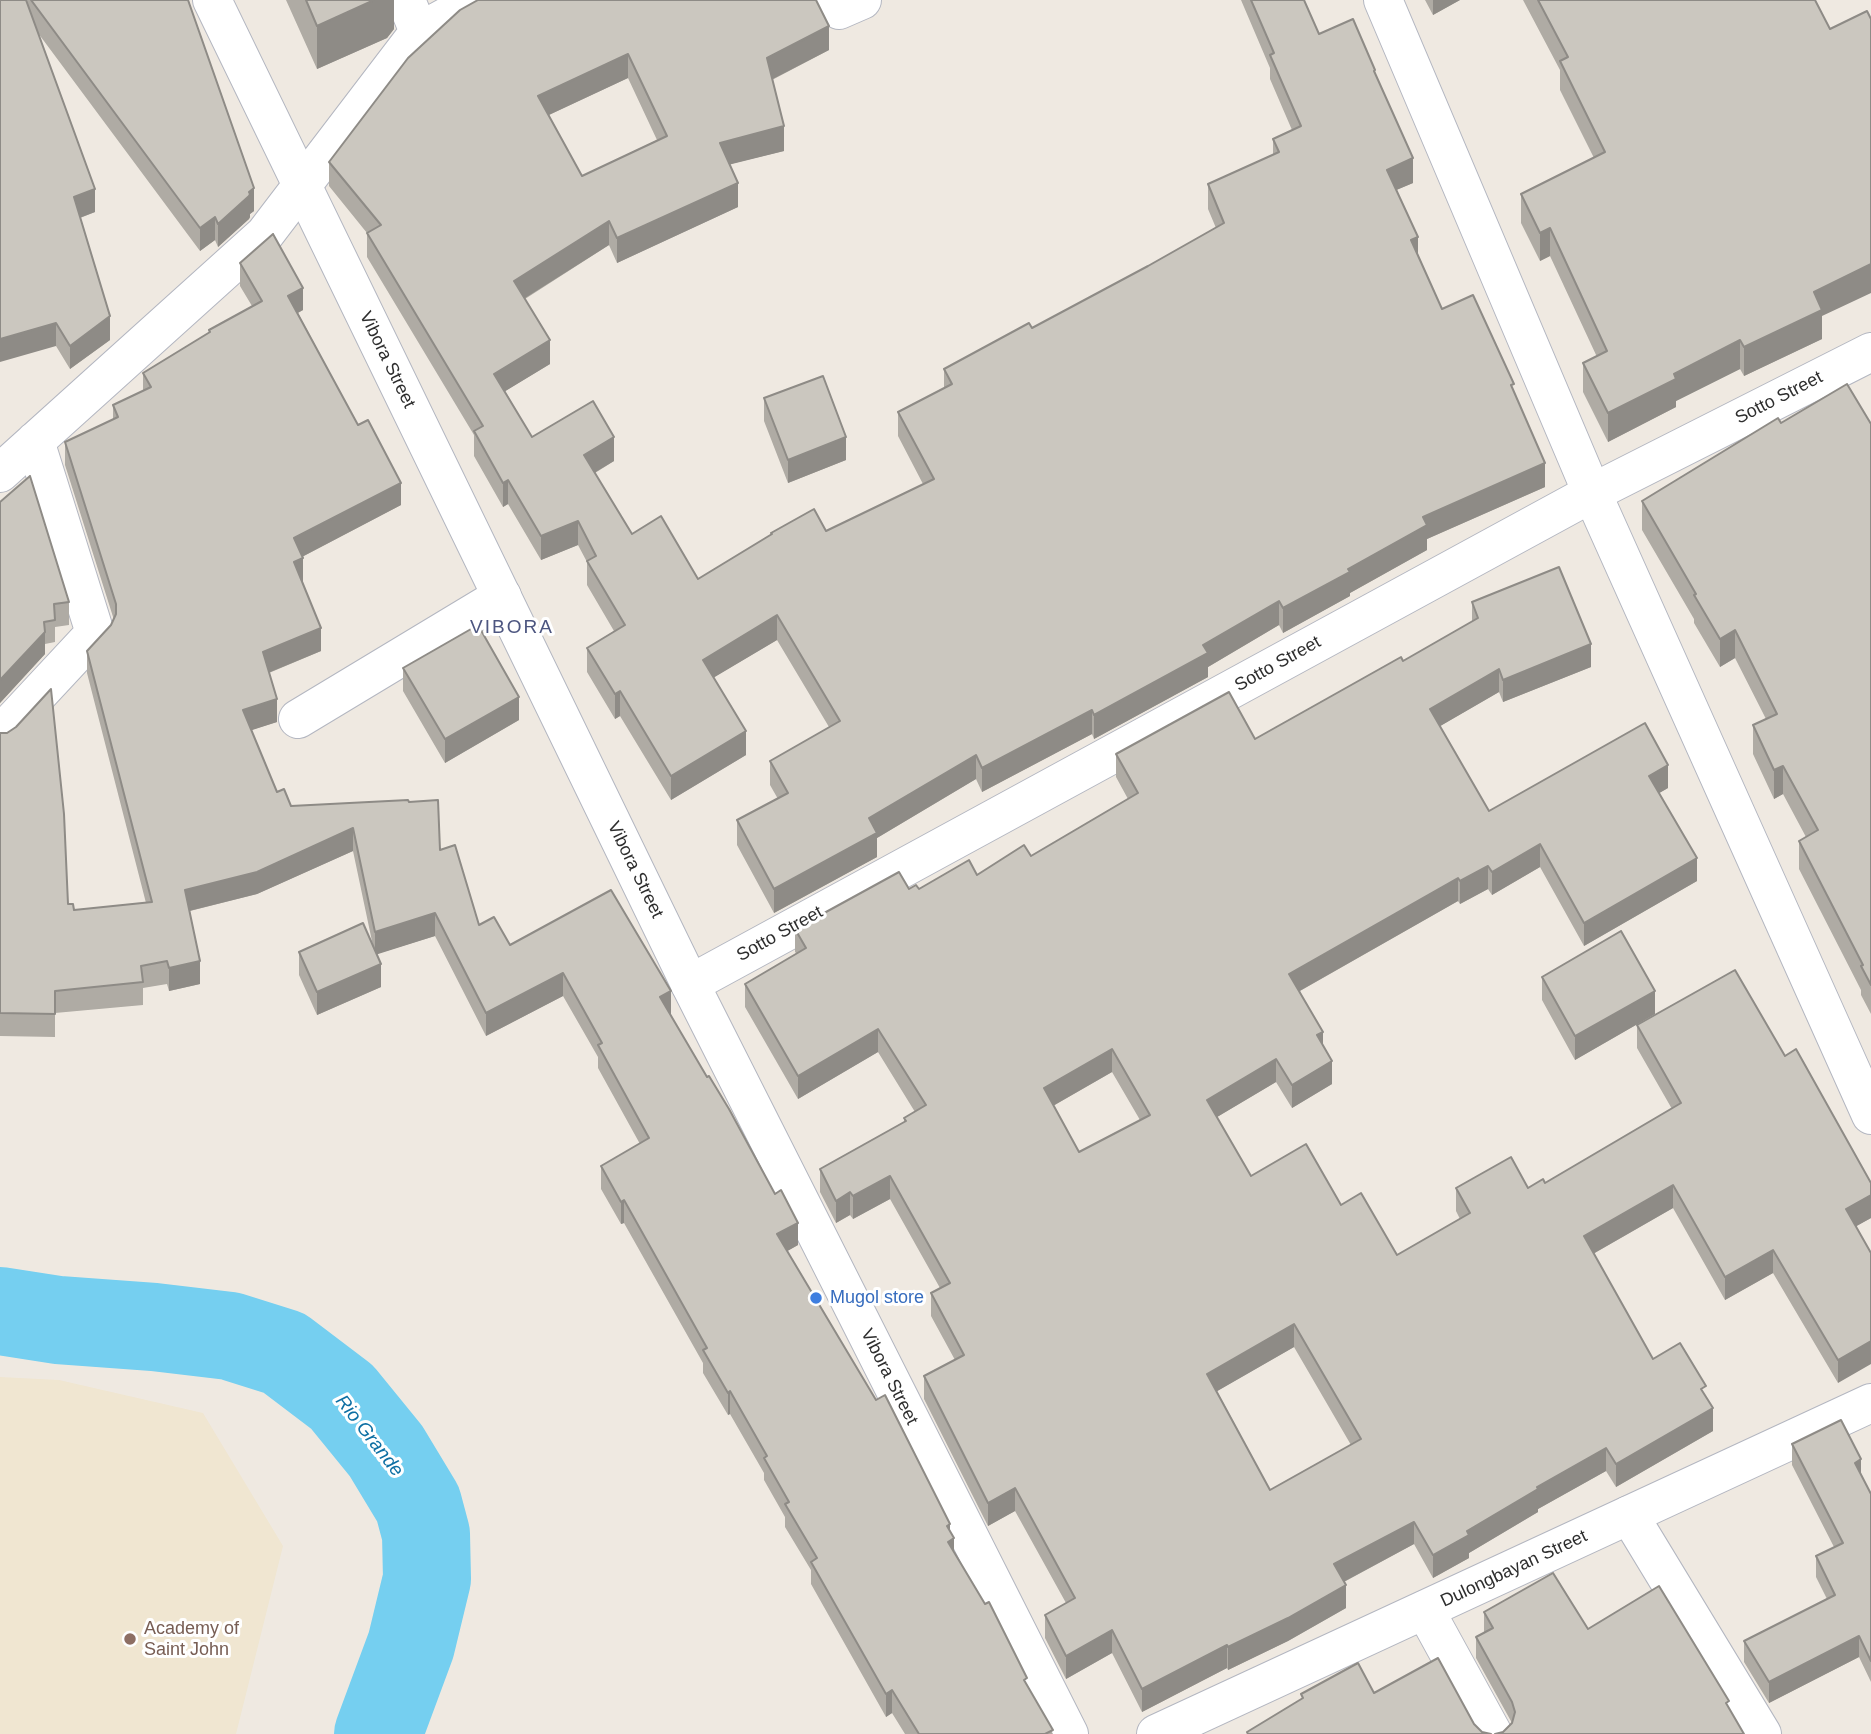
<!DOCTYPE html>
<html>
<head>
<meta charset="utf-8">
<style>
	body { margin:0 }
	canvas { display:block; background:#efe9e1 }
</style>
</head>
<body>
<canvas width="1871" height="1734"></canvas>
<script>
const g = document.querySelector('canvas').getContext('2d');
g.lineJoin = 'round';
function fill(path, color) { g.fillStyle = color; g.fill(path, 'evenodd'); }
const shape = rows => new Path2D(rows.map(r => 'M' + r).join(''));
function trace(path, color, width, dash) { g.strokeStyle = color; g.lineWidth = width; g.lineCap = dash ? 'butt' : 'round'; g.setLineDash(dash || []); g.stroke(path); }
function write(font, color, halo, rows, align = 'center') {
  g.font = font + ' Helvetica,sans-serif'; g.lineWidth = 6; g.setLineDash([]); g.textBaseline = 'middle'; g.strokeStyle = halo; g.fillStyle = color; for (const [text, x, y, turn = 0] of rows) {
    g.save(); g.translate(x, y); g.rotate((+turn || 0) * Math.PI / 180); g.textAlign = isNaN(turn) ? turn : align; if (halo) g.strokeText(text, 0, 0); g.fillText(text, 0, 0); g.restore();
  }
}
const education = shape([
	[0,1377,59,1380,203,1413,283,1546,236,1734,0,1734]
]);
const river = shape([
	[0,1311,58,1320,154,1327,230,1336,284,1353,342,1397,386,1451,418,1504,426,1534,427,1579,411,1645,378,1734]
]);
const street = shape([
	[406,0,419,32],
	[834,0,839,10,862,0],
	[0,473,265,234,419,32,477,0],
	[298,719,502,596],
	[0,735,95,633,35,441],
	[690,984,1592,493,1871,352],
	[1629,1515,1762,1734],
	[1425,1610,1493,1734]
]);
const secondary = shape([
	[212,0,690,984,1069,1734],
	[1383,0,1592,493,1871,1115],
	[1156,1734,1871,1403]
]);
const wall = shape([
	[0,0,188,0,254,211,250,214,250,217,249,219,218,247,215,240,200,251,38,33,95,212,80,218,110,340,70,369,56,346],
	[286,0,394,0,394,29,387,38,317,69],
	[478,0,829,50,772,80,784,151,730,164,738,207,617,263,609,245,525,299,550,364,505,391,532,437,614,461,595,473,632,534,698,579,771,535,771,533,826,531,923,484,898,436,898,412,944,388,944,369,1032,328,1148,266,1216,228,1208,209,1208,184,1273,155,1273,139,1292,130,1270,79,1270,68,1241,0,1304,0,1319,34,1375,74,1413,183,1396,190,1418,255,1442,309,1514,392,1545,487,1427,539,1427,550,1350,593,1350,596,1283,633,1279,625,1208,667,1208,677,1094,739,1092,734,982,792,976,779,877,838,877,857,774,913,737,845,737,820,778,799,770,785,770,761,829,727,777,640,714,677,746,755,671,800,620,716,615,719,587,672,587,648,614,631,587,585,587,562,578,545,541,560,508,504,503,507,474,456,474,435,367,257,367,233,329,186,329,162],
	[628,78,657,140,582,176,549,115],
	[1425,0,1460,0,1433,15],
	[1523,0,1815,0,1822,339,1744,376,1740,369,1676,401,1676,407,1608,442,1583,392,1583,363,1597,357,1550,256,1540,261,1521,223,1521,194,1594,158,1560,90,1560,70],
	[240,263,303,310,298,313,401,505,302,557,303,581,302,581,321,651,269,673,277,722,251,730,277,792,291,806,409,802,440,850,479,925,510,945,671,1014,670,1014,798,1245,787,1251,950,1530,954,1552,1053,1734,905,1734,892,1713,886,1717,811,1584,811,1570,785,1527,785,1517,764,1480,764,1473,730,1414,728,1415,703,1373,703,1363,624,1223,621,1224,601,1189,601,1166,640,1144,598,1068,598,1057,563,996,486,1036,435,936,376,954,381,987,317,1015,299,975,299,952,373,946,353,851,257,894,190,911,200,984,169,991,167,984,143,988,143,1005,55,1013,55,1037,0,1036,0,733,68,904,74,910,146,903,87,673,87,651,111,625,114,620,65,465,65,442,113,420,113,405,143,391,143,373,209,333,209,330,252,306,240,286],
	[764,398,846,460,788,483,764,421],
	[1781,423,1871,424,1871,1014,1861,995,1861,990,1799,869,1799,841,1806,837,1783,794,1774,799,1753,754,1753,725,1766,719,1735,658,1720,667,1694,623,1694,619,1642,530,1642,501],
	[0,502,69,602,69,625,55,627,55,642,45,644,45,654,0,703],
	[1472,602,1591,667,1503,702,1499,692,1440,726,1489,811,1668,788,1659,793,1697,881,1584,946,1540,867,1492,895,1488,889,1460,904,1458,901,1300,991,1323,1046,1332,1084,1292,1108,1276,1082,1217,1117,1251,1176,1341,1205,1397,1255,1460,1219,1456,1211,1456,1188,1528,1188,1545,1183,1672,1109,1637,1048,1637,1025,1871,1218,1856,1226,1838,1383,1773,1273,1725,1300,1673,1208,1593,1254,1653,1359,1706,1396,1713,1431,1616,1487,1606,1471,1538,1509,1538,1512,1469,1553,1469,1558,1433,1578,1414,1544,1344,1582,1346,1608,1288,1641,1228,1670,1227,1668,1142,1712,1112,1653,1066,1679,1045,1638,1045,1615,1066,1603,1015,1511,988,1526,924,1399,924,1376,955,1360,931,1316,931,1293,940,1288,890,1199,853,1219,850,1215,836,1223,820,1192,820,1169,904,1122,904,1118,915,1112,878,1052,798,1099,745,1007,745,984,797,954,795,952,795,929,909,889,919,889,977,875,1031,856,1128,799,1116,777,1116,754,1255,739,1403,661,1472,622],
	[1112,1072,1140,1120,1079,1152,1053,1106],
	[1294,1347,1351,1445,1270,1490,1217,1391],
	[403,668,519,720,445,763,403,691],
	[1542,977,1655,1014,1575,1060,1542,1000],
	[1792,1444,1861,1476,1871,1494,1871,1682,1859,1657,1769,1703,1744,1662,1744,1641,1827,1599,1816,1577,1816,1556,1834,1547,1792,1465],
	[1484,1612,1588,1629,1729,1709,1503,1732,1512,1723,1476,1658,1476,1637,1484,1633]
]);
const shadedWall = shape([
	[374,0,394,0,394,29,387,38,317,69,317,26],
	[1433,0,1460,0,1433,15],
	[829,26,829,50,767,82,767,58],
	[628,54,628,78,538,120,538,96],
	[784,126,784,151,720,167,720,143],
	[1413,158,1413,183,1387,194,1387,170],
	[738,183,738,207,617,263,617,238],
	[254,188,254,211,250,214,250,217,249,219,218,247,218,224,249,192],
	[95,189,95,212,74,220,74,197],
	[215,217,215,240,200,251,200,228],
	[609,221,609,245,514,305,514,281],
	[1550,228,1550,256,1540,261,1540,233],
	[1418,237,1418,261,1411,240],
	[1871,264,1871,293,1822,316,1822,339,1744,376,1744,347,1814,292],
	[303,288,303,310,288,318,288,296],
	[110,316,110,340,70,369,70,346],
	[56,323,56,346,0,362,0,339],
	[550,340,550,364,494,398,494,374],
	[1740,340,1740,369,1676,401,1676,407,1608,442,1608,413,1674,374],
	[614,437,614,461,584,479,584,455],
	[846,437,846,460,788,483,788,460],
	[1545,463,1545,487,1427,539,1427,550,1350,593,1350,596,1283,633,1283,608,1348,569,1423,517],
	[508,480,508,504,503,507,503,483],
	[401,483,401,505,294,561,294,538],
	[578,521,578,545,541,560,541,536],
	[303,558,303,581,294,585,294,562],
	[1279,601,1279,625,1208,667,1208,677,1094,739,1094,715,1203,645],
	[777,615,777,640,703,684,703,660],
	[321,628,321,651,263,675,263,652],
	[1735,630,1735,658,1720,667,1720,639],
	[45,632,45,654,0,703,0,680],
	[1591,644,1591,667,1503,702,1503,680],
	[1499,669,1499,692,1430,732,1430,709],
	[620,691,620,716,615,719,615,694],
	[519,697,519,720,445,763,445,739],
	[277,699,277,722,243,733,243,710],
	[1092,710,1092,734,982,792,982,768],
	[746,731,746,755,671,800,671,776],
	[976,755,976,779,877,838,877,857,774,913,774,889,869,818],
	[1668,765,1668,788,1649,799,1649,776],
	[1783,766,1783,794,1774,799,1774,770],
	[353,828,353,851,257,894,185,912,185,890],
	[1540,844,1540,867,1492,895,1492,872],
	[1697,858,1697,881,1584,946,1584,923],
	[1488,866,1488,889,1460,904,1460,881],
	[1458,878,1458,901,1289,997,1289,974],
	[435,913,435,936,375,955,375,932],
	[200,961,200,984,169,991,169,968],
	[381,964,381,987,317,1015,317,992],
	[563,973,563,996,486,1036,486,1013],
	[671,991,671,1014,660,1020,660,997],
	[1655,991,1655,1014,1575,1060,1575,1036],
	[878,1029,878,1052,798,1099,798,1076],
	[1323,1032,1323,1055,1317,1035],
	[1112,1049,1112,1072,1044,1111,1044,1088],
	[1276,1059,1276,1082,1207,1123,1207,1100],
	[1332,1061,1332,1084,1292,1108,1292,1085],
	[890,1176,890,1199,853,1219,853,1196],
	[1673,1185,1673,1208,1584,1259,1584,1236],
	[850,1192,850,1215,836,1223,836,1201],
	[1871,1195,1871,1218,1846,1232,1846,1209],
	[624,1200,624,1223,621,1224,621,1202],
	[798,1223,798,1245,777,1257,777,1234],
	[1773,1250,1773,1273,1725,1300,1725,1277],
	[1294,1324,1294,1347,1207,1397,1207,1374],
	[1871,1341,1871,1364,1838,1383,1838,1360],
	[730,1391,730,1414,728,1415,728,1393],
	[1713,1408,1713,1431,1616,1487,1616,1464],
	[1606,1448,1606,1471,1538,1509,1538,1512,1469,1553,1469,1558,1433,1578,1433,1555,1467,1531,1537,1487],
	[1861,1459,1861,1480,1855,1463],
	[1015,1488,1015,1511,988,1526,988,1503],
	[1414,1522,1414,1544,1334,1587,1334,1564],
	[950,1524,950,1541,954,1538,954,1561,948,1564,947,1526],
	[1346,1585,1346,1608,1288,1641,1228,1670,1228,1647],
	[1112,1630,1112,1653,1066,1679,1066,1656],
	[1859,1636,1859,1657,1769,1703,1769,1682],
	[1227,1645,1227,1668,1142,1712,1142,1689],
	[892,1690,892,1713,886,1717,886,1694]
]);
const building = shape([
	[0,0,26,0,95,189,74,197,110,316,70,346,56,323,0,339,0,0],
	[31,0,188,0,254,188,249,192,250,194,249,196,218,224,215,217,200,228,31,0],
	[306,0,374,0,317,26,306,0],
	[478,0,816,0,829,26,767,58,784,126,720,143,738,183,617,238,609,221,514,281,550,340,494,374,532,437,593,401,614,437,584,455,632,534,661,516,698,579,772,534,771,533,814,509,826,531,934,479,898,412,952,384,944,369,1029,323,1032,328,1148,266,1224,223,1208,184,1279,152,1273,139,1301,126,1270,55,1274,53,1251,0,1304,0,1319,34,1353,19,1375,70,1374,71,1413,158,1387,170,1418,237,1411,240,1442,309,1473,295,1514,384,1511,385,1545,463,1423,517,1427,525,1348,569,1350,572,1283,608,1279,601,1203,645,1208,653,1094,715,1092,710,982,768,976,755,869,818,877,833,774,889,737,820,788,793,770,761,840,721,777,615,703,660,746,731,671,776,620,691,615,694,587,648,625,625,587,561,596,556,578,521,541,536,508,480,503,483,474,431,483,426,367,233,381,225,329,162,408,58,460,10,478,0],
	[628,54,667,136,582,176,538,96,628,54],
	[1538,0,1815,0,1830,29,1867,11,1871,19,1871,264,1814,292,1822,310,1744,347,1740,340,1674,374,1676,379,1608,413,1583,363,1607,351,1550,228,1540,233,1521,194,1605,152,1560,61,1568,57,1538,0],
	[273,234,303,288,288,296,358,425,368,420,401,483,294,538,303,558,294,562,321,628,263,652,277,699,243,710,277,792,284,789,291,806,408,800,409,802,438,800,440,850,455,845,479,925,494,917,510,945,611,890,671,991,660,997,707,1077,709,1076,729,1109,775,1194,781,1190,798,1223,777,1234,876,1400,885,1395,950,1524,947,1526,954,1538,948,1542,985,1604,989,1602,1027,1678,1024,1680,1053,1730,1045,1734,919,1734,892,1690,886,1694,811,1562,817,1558,785,1504,789,1502,764,1458,767,1456,730,1391,728,1393,703,1350,707,1348,624,1200,621,1202,601,1166,649,1138,598,1045,602,1043,563,973,486,1013,435,913,375,932,353,828,257,872,185,890,200,961,169,968,167,961,141,966,143,982,55,991,55,1014,0,1013,0,733,7,733,16,727,51,689,64,814,68,904,73,904,74,910,152,902,87,651,111,625,116,614,116,604,65,442,118,417,113,405,151,387,143,373,210,332,209,330,262,301,240,263,273,234],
	[823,376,846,437,788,460,764,398,823,376],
	[1847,384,1871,424,1871,985,1861,966,1863,965,1799,841,1818,830,1783,766,1774,770,1753,725,1777,714,1735,630,1720,639,1694,595,1696,594,1642,501,1778,418,1781,423,1847,384],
	[30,476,69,602,54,604,55,620,44,622,45,632,0,680,0,502,30,476],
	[1559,567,1591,644,1503,680,1499,669,1430,709,1489,811,1645,723,1668,765,1649,776,1697,858,1584,923,1540,844,1492,872,1488,866,1460,881,1458,878,1289,974,1323,1032,1317,1035,1332,1061,1292,1085,1276,1059,1207,1100,1251,1176,1306,1144,1341,1205,1361,1193,1397,1255,1470,1213,1456,1188,1511,1157,1528,1188,1543,1179,1545,1183,1681,1103,1637,1025,1735,970,1785,1056,1796,1049,1871,1183,1871,1195,1846,1209,1871,1253,1871,1341,1838,1360,1773,1250,1725,1277,1673,1185,1584,1236,1653,1359,1680,1343,1706,1386,1701,1389,1713,1408,1616,1464,1606,1448,1537,1487,1538,1489,1467,1531,1469,1535,1433,1555,1414,1522,1334,1564,1346,1585,1288,1618,1228,1647,1227,1645,1142,1689,1112,1630,1066,1656,1045,1615,1075,1598,1015,1488,988,1503,924,1376,964,1355,931,1293,950,1283,890,1176,853,1196,850,1192,836,1201,820,1169,906,1121,904,1118,926,1105,878,1029,798,1076,745,984,806,948,795,929,899,872,909,889,916,885,919,889,969,860,977,875,1024,845,1031,856,1138,793,1116,754,1229,692,1255,739,1401,657,1403,661,1478,618,1472,602,1559,567],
	[1112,1049,1150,1115,1079,1152,1044,1088,1112,1049],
	[1294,1324,1361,1439,1270,1490,1207,1374,1294,1324],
	[478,625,519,697,445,739,403,668,478,625],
	[363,923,381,964,317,992,299,952,363,923],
	[1621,931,1655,991,1575,1036,1542,977,1621,931],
	[1841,1420,1861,1459,1855,1463,1871,1494,1871,1661,1859,1636,1769,1682,1744,1641,1835,1595,1816,1556,1843,1543,1792,1444,1841,1420],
	[1553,1573,1588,1629,1659,1586,1729,1701,1726,1703,1744,1734,1495,1734,1503,1732,1512,1723,1515,1712,1512,1702,1476,1637,1493,1628,1484,1612,1553,1573],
	[1438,1658,1474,1724,1482,1732,1491,1734,1248,1734,1247,1732,1303,1698,1301,1694,1358,1663,1374,1693,1438,1658]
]);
const markers = [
	[816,1298,7,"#3f7fe0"],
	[130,1639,7,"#8d6e63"]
];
const streetNames = [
	["Vibora Street",387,360,64],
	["Sotto Street",1779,398,-27],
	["Sotto Street",1278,664,-29],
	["Vibora Street",635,870,64],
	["Sotto Street",780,934,-29],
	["Vibora Street",889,1377,63],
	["Dulongbayan Street",1514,1569,-25]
];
const shopNames = [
	["Mugol store",830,1298]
];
const educationNames = [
	["Academy of",144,1629],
	["Saint John",144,1650]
];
const neighbourhoodNames = [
	["VIBORA",512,628]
];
const waterNames = [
	["Rio Grande",369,1436,52]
];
fill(education, '#f0e6d1');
trace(river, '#75cff0', 88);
trace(street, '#b4b7c1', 40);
trace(secondary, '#b4b7c1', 40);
trace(street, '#fff', 38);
trace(secondary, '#fff', 38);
fill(wall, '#afaba4');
fill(shadedWall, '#8e8b86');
fill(building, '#cbc7bf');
trace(building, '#8e8b86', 2);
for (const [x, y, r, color] of markers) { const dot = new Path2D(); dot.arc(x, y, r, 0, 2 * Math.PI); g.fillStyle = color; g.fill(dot); trace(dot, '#fff', 2.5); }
write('18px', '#2e2e2e', '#fff', streetNames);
write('18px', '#366cbe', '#fff', shopNames, 'left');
write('18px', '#785e54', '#fff', educationNames, 'left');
g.letterSpacing = '2px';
write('19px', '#4d5680', '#fff', neighbourhoodNames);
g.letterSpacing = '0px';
write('italic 19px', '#0d6fa3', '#fff', waterNames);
</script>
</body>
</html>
